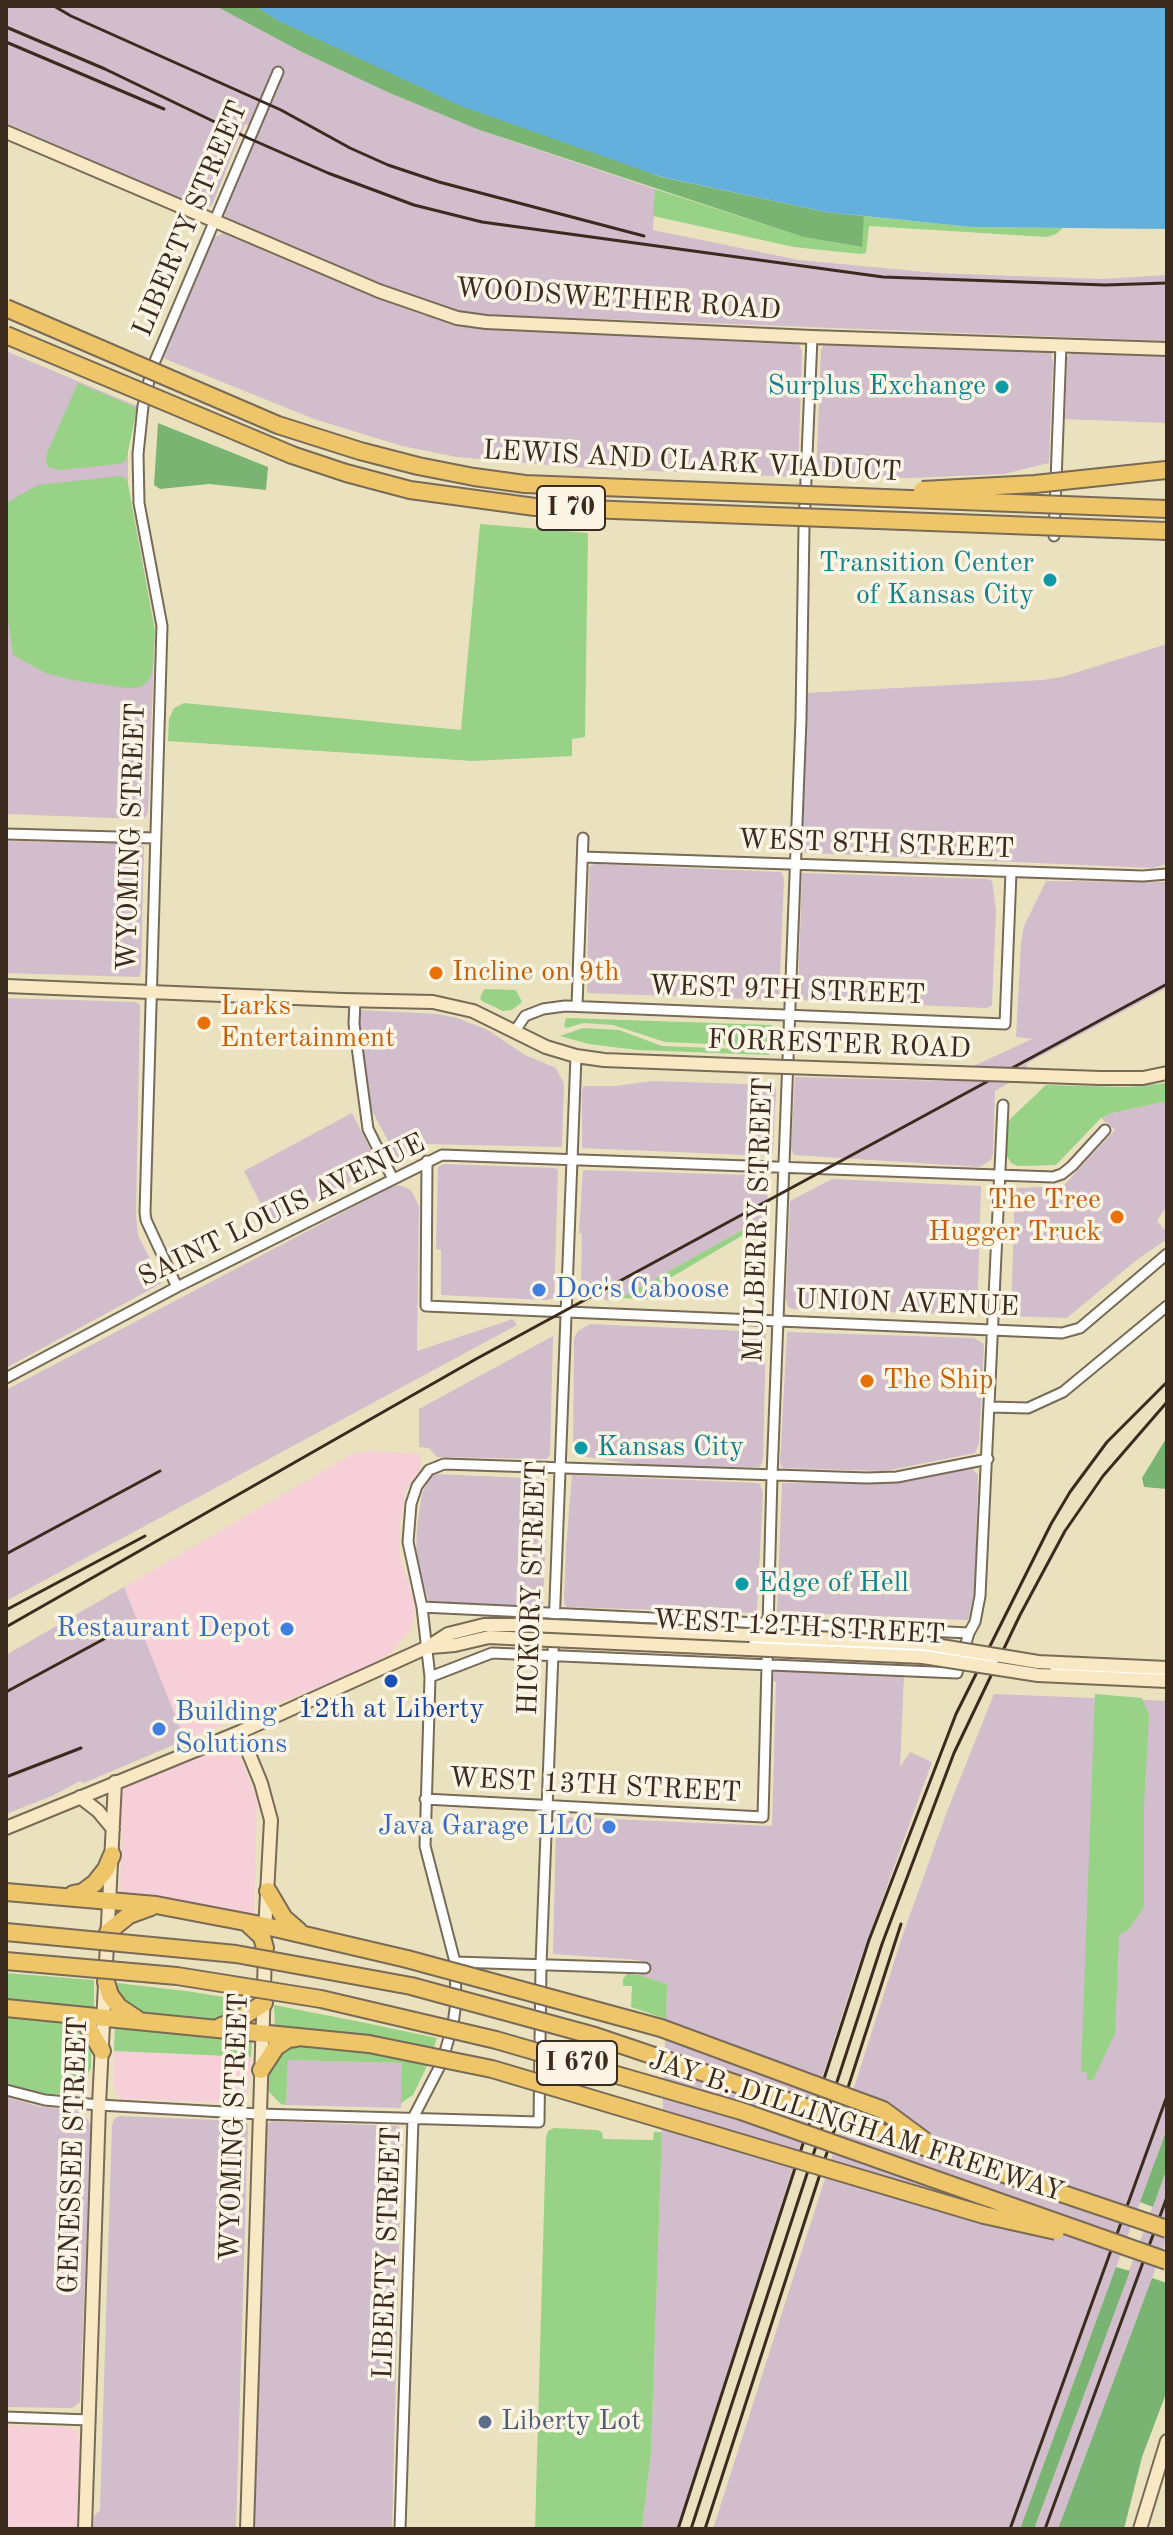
<!DOCTYPE html>
<html>
<head>
<meta charset="utf-8">
<style>
	body { margin:0 }
	#map { position:relative; width:1173px; height:2535px; overflow:hidden; background:#eae2bf; font-family:"Old Standard TT",serif }
	canvas { display:block }
	.frame { position:absolute; inset:0; border:8px solid #3b2a1e; pointer-events:none }
</style>
</head>
<body>
<div id="map">
<canvas width="1173" height="2535"></canvas>
<div class="frame"></div>
</div>
<script>
const g = document.querySelector('canvas').getContext('2d');
g.lineJoin = 'round';
function fill(path, color) { g.fillStyle = color; g.fill(path, 'evenodd'); }
const shape = rows => new Path2D(rows.map(r => 'M' + r).join(''));
function trace(path, color, width, dash) { g.strokeStyle = color; g.lineWidth = width; g.lineCap = dash ? 'butt' : 'round'; g.setLineDash(dash || []); g.stroke(path); }
function write(font, color, halo, rows, align = 'center') {
  g.font = font + ' "Old Standard TT",serif'; g.lineWidth = 7; g.setLineDash([]); g.textBaseline = 'middle'; g.strokeStyle = halo; g.fillStyle = color; for (const [text, x, y, turn = 0] of rows) {
    g.save(); g.translate(x, y); g.rotate((+turn || 0) * Math.PI / 180); g.textAlign = isNaN(turn) ? turn : align; if (halo) g.strokeText(text, 0, 0); g.fillText(text, 0, 0); g.restore();
  }
}
const built = shape([
	[368,1451,420,1454,421,1467,406,1491,400,1522,400,1558,415,1603,414,1620,410,1630,392,1652,360,1671,185,1740,124,1587,352,1454],
	[224,1744,231,1744,237,1750,257,1799,254,1915,120,1894,122,1793,125,1786],
	[114,2051,251,2057,248,2094,241,2103,122,2099,118,2096,114,2085],
	[6,2425,70,2427,77,2431,80,2440,78,2529,6,2529]
]);
const industrial = shape([
	[6,6,258,6,392,94,503,138,655,189,653,230,799,260,936,273,1101,279,1167,275,1167,341,474,314,455,311,408,296,226,220,224,213,259,131,245,124,212,205,204,209,6,123],
	[223,233,390,303,423,315,463,324,798,342,802,351,798,477,582,468,457,457,402,446,314,419,163,358,213,238],
	[832,343,1051,353,1053,362,1049,463,1004,474,910,478,816,476,821,350,824,344],
	[6,351,137,406,128,449,128,484,155,631,148,812,145,818,140,819,6,814],
	[1074,351,1167,355,1167,423,1065,419,1067,357],
	[1167,644,1167,864,1152,868,806,853,802,849,806,693,1042,680,1062,677],
	[6,841,134,843,144,847,141,971,139,977,6,973],
	[596,864,781,872,784,878,779,1000,587,993,589,869,591,865],
	[802,873,987,879,992,881,996,911,992,1005,987,1008,798,1000],
	[1046,881,1167,882,1167,988,1026,1064,1029,1071,995,1091,993,1154,991,1160,979,1167,794,1155,791,1149,795,1077,941,1081,1032,1039,1016,1037,1021,943,1024,926],
	[6,998,136,1002,140,1005,136,1214,138,1235,162,1283,6,1368],
	[359,1010,438,1014,457,1018,488,1030,525,1055,556,1068,564,1084,562,1147,425,1144,397,1157,371,1109,359,1029],
	[653,1081,774,1085,776,1089,773,1153,769,1156,582,1148,582,1091,584,1086,616,1086],
	[1167,1101,1167,1205,1157,1221,1167,1232,1167,1239,1134,1262,1067,1318,1011,1316,1015,1188,1063,1186,1115,1130,1101,1118,1112,1113],
	[352,1113,379,1167,271,1224,244,1171],
	[444,1164,555,1168,558,1170,554,1298,546,1300,441,1295,441,1250,436,1249,438,1167],
	[583,1170,748,1175,749,1179,768,1179,767,1216,621,1298,607,1301,581,1283,582,1234,579,1233],
	[832,1179,981,1186,977,1315,794,1309,788,1307,786,1299,790,1201],
	[399,1185,411,1190,419,1206,417,1351,513,1319,517,1325,6,1601,6,1390,391,1187],
	[590,1324,766,1332,763,1459,760,1467,648,1466,573,1455,574,1338,578,1331],
	[787,1332,974,1338,984,1344,979,1443,975,1453,885,1471,783,1468,780,1464],
	[553,1336,550,1454,547,1459,437,1457,429,1448,419,1447,419,1409],
	[972,1468,978,1475,975,1587,968,1620,777,1612,782,1483,886,1483],
	[436,1474,548,1479,543,1604,539,1606,429,1603,416,1556,417,1525,422,1494,430,1477],
	[572,1475,759,1483,763,1491,757,1611,754,1613,566,1607,564,1602,566,1547],
	[124,1587,185,1740,84,1783,80,1781,52,1796,6,1814,6,1655],
	[781,1670,904,1676,900,1767,910,1752,932,1762,855,1975,677,2529,642,2529,651,2452,667,1984,639,1975,639,1960,553,1954,556,1824,559,1819,564,1817,772,1826,776,1682,773,1681,774,1672],
	[994,1694,1167,1701,1167,2129,1020,2529,713,2529,903,1934,948,1809],
	[288,2060,403,2063,401,2108,286,2105],
	[6,2097,38,2106,78,2111,87,2118,91,2126,80,2402,72,2408,6,2407],
	[119,2116,245,2121,248,2125,236,2529,93,2529,94,2516,100,2510,112,2125,114,2119],
	[271,2121,398,2126,402,2130,392,2529,253,2529,267,2125],
	[1167,2168,1167,2238,1058,2529,1034,2529]
]);
const green = shape([
	[655,189,803,237,861,247,864,216,971,227,1063,228,1056,234,1047,237,869,226,866,253,860,254,794,247,653,216],
	[78,383,137,408,126,461,119,464,60,470,48,467,46,462,47,453],
	[121,476,127,479,155,631,152,673,148,681,140,687,127,688,73,680,46,673,13,655,6,606,6,503,38,485],
	[480,524,588,533,585,737,572,739,572,756,473,761,168,741,169,719,174,708,184,703,461,730],
	[484,989,516,990,522,1002,512,1010,503,1011,482,1001,480,998],
	[566,1018,772,1025,771,1040,766,1045,759,1046,665,1042,613,1025,583,1023,567,1028,564,1026],
	[583,1028,619,1030,662,1046,762,1050,770,1055,637,1050,589,1044,560,1036],
	[1167,1083,1167,1101,1112,1113,1101,1118,1056,1165,1018,1166,1011,1163,1007,1156,1007,1122,1046,1085,1128,1087],
	[767,1216,767,1221,670,1278,669,1300,621,1298],
	[1095,1694,1142,1698,1149,1715,1144,1805,1144,1907,1129,1929,1119,1935,1115,2033,1093,2080,1087,2080,1087,2073,1081,2072],
	[6,1973,94,1980,94,2007,6,2002],
	[627,1974,639,1975,667,1984,666,2019,631,2007,632,1986,623,1986,623,1979],
	[117,1983,186,1991,250,2001,244,2010,218,2021,145,2015,132,2009,120,1996],
	[274,2005,356,2021,437,2038,433,2050,275,2028],
	[6,2015,72,2022,84,2033,91,2048,91,2068,85,2079,70,2092,52,2095,6,2085],
	[115,2026,252,2039,251,2057,114,2051],
	[297,2044,363,2051,428,2064,413,2095,401,2103,402,2063,288,2060,286,2105,281,2104,269,2092,268,2073,279,2052],
	[554,2128,597,2130,602,2132,603,2139,653,2140,654,2132,662,2132,651,2452,642,2529,535,2529,546,2138,548,2131]
]);
const forest = shape([
	[216,6,256,6,277,20,661,177,826,212,864,216,862,247,803,237,480,130,392,94,300,51],
	[158,423,268,467,266,490,209,484,160,489,154,485],
	[1167,1437,1167,1489,1144,1487,1142,1478],
	[1167,2129,1167,2168,1153,2207,1140,2202],
	[1116,2267,1130,2271,1034,2529,1020,2529],
	[1152,2278,1167,2283,1167,2391,1142,2457,1124,2529,1058,2529]
]);
const water = shape([
	[256,6,1167,6,1167,229,971,227,826,212,662,177,461,106,277,20]
]);
const street = shape([
	[1054,536,1061,345],
	[6,834,155,838],
	[583,857,1143,876,1167,874],
	[355,1000,354,1024,368,1129,393,1179],
	[577,1006,583,838],
	[515,1031,525,1016,543,1009,565,1006,1005,1024,1011,872],
	[427,1161,426,1306,1062,1333,1080,1328,1167,1254],
	[177,1287,146,1220,145,1212,162,626,139,503,138,454,143,406,152,368,278,72],
	[6,1378,177,1287,442,1155,1053,1177,1062,1174,1072,1166,1105,1130],
	[990,1407,1028,1408,1063,1392,1167,1306],
	[422,1607,969,1633],
	[554,1634,754,1643],
	[430,1677,492,1653,957,1673,969,1633,975,1622,980,1596,1003,1105],
	[425,1799,763,1817,772,1476,801,719,804,527,812,337],
	[455,1962,645,1968],
	[6,2090,45,2100,99,2105,259,2114,539,2122,541,1964,576,1056],
	[6,2417,89,2420],
	[400,2529,413,2118,442,2062,453,2024,456,2002,455,1962,425,1846,430,1677,422,1607,408,1542,411,1504,417,1486,429,1470,444,1464,867,1478,897,1477,988,1459]
]);
const secondary = shape([
	[6,132,379,291,457,318,486,322,812,337,1167,349],
	[6,986,343,1000,433,1002,473,1011,546,1047,576,1056,604,1060,758,1066],
	[1100,1078,1143,1078,1167,1073],
	[431,1647,455,1645,489,1637,528,1639],
	[240,1732,261,1783,271,1820,265,1931],
	[80,1797,98,1811,113,1829],
	[6,1828,240,1732,428,1647,448,1634,484,1625,530,1625],
	[85,2529,99,2105,115,1782],
	[247,2529,265,1953],
	[1140,2529,1167,2441]
]);
const highway = shape([
	[268,1891,284,1918,299,1931],
	[6,1892,156,1905,266,1926,407,1959],
	[73,1894,83,1892,95,1883,106,1869,112,1855],
	[248,1924,262,1937,265,1948],
	[108,1932,129,1915,151,1907],
	[106,1982,110,1995,119,2007,137,2019],
	[6,2008,369,2044],
	[71,2015,86,2024,102,2051],
	[221,2026,236,2021,264,2003],
	[261,2070,276,2047,288,2039,296,2038]
]);
const rail = shape([
	[54,6,71,16,281,110,350,148,388,165,439,182,644,236],
	[6,27,105,69,248,138,328,173,414,205,482,222,883,277,1105,285,1167,283],
	[6,42,164,109],
	[6,1554,160,1471],
	[6,1610,145,1536],
	[6,1627,476,1359,1167,984],
	[6,1692,128,1626],
	[6,1777,81,1748],
	[678,2529,869,1940,956,1714,1051,1524,1070,1492,1107,1442,1167,1382],
	[691,2529,882,1944,954,1753,1020,1615,1065,1531,1103,1476,1167,1402],
	[705,2529,901,1924],
	[1010,2529,1167,2096],
	[1045,2529,1167,2197]
]);
const streetBridge = shape([
	[754,1643,923,1650,993,1662],
	[1055,1670,1167,1675]
]);
const secondaryBridge = shape([
	[758,1066,1100,1078],
	[530,1625,923,1643,1038,1662,1167,1668],
	[528,1639,923,1657,1038,1675,1167,1681]
]);
const highwayBridge = shape([
	[6,308,278,425,360,451,418,466,474,477,525,484,1167,509],
	[6,335,292,455,346,473,410,490,535,507,1167,531],
	[922,490,1035,484,1166,470],
	[6,1932,236,1954,411,1986,595,2036,1167,2229],
	[407,1959,661,2028,883,2110,925,2141],
	[6,1961,177,1976,321,1999,496,2040,741,2111,1167,2261],
	[369,2044,492,2069,984,2215,1056,2231]
]);
const markers = [
	[1002,387,8,"#0f9aa8"],
	[1050,580,8,"#0f9aa8"],
	[436,973,8,"#e8710a"],
	[204,1023,8,"#e8710a"],
	[1117,1217,8,"#e8710a"],
	[539,1290,8,"#3f7fe0"],
	[867,1381,8,"#e8710a"],
	[581,1448,8,"#0f9aa8"],
	[742,1584,8,"#0f9aa8"],
	[287,1629,8,"#3f7fe0"],
	[391,1681,8,"#1a4fb4"],
	[159,1729,8,"#3f7fe0"],
	[609,1827,8,"#3f7fe0"],
	[485,2422,8,"#5c6f8a"]
];
const shields = [
	[571,508,68],
	[577,2063,80]
];
const shieldNames = [
	["I 70",571,508],
	["I 670",577,2063]
];
const streetNames = [
	["LIBERTY STREET",191,219,-67],
	["WOODSWETHER ROAD",618,300,4],
	["LEWIS AND CLARK VIADUCT",692,462,3],
	["WYOMING STREET",132,837,-88],
	["WEST 8TH STREET",876,845,2],
	["WEST 9TH STREET",787,991,2],
	["FORRESTER ROAD",839,1045,2],
	["SAINT LOUIS AVENUE",282,1211,-26],
	["MULBERRY STREET",759,1220,-88],
	["UNION AVENUE",907,1304,2],
	["HICKORY STREET",533,1588,-88],
	["WEST 12TH STREET",799,1628,3],
	["WEST 13TH STREET",595,1786,3],
	["WYOMING STREET",235,2127,-88],
	["JAY B. DILLINGHAM FREEWAY",856,2127,18],
	["GENESSEE STREET",74,2155,-88],
	["LIBERTY STREET",388,2253,-88]
];
const cultureNames = [
	["Surplus Exchange",986,387],
	["Transition Center",1034,564],
	["of Kansas City",1034,596],
	["Kansas City",597,1448,"left"],
	["Edge of Hell",758,1584,"left"]
];
const foodNames = [
	["Incline on 9th",452,973],
	["Larks",220,1007],
	["Entertainment",220,1039],
	["The Tree",1101,1201,"right"],
	["Hugger Truck",1101,1233,"right"],
	["The Ship",883,1381]
];
const shopNames = [
	["Doc's Caboose",555,1290],
	["Restaurant Depot",271,1629,"right"],
	["Building",175,1713],
	["Solutions",175,1745],
	["Java Garage LLC",593,1827,"right"]
];
const transitNames = [
	["12th at Liberty",391,1710]
];
const serviceNames = [
	["Liberty Lot",501,2422]
];
fill(built, '#f6cfd9');
fill(industrial, '#d1bdcb');
fill(green, '#97d286');
fill(forest, '#79b473');
fill(water, '#63b0dd');
trace(street, '#786a56', 13);
trace(secondary, '#786a56', 16);
trace(highway, '#786a56', 20);
trace(street, '#fff', 9);
trace(secondary, '#f8e8c3', 12);
trace(highway, '#eec569', 16);
trace(rail, '#3b2a1e', 3);
trace(streetBridge, '#786a56', 13, []);
trace(secondaryBridge, '#786a56', 16, []);
trace(highwayBridge, '#786a56', 20, []);
trace(streetBridge, '#fff', 9);
trace(secondaryBridge, '#f8e8c3', 12);
trace(highwayBridge, '#eec569', 16);
for (const [x, y, r, color] of markers) { const dot = new Path2D(); dot.arc(x, y, r, 0, 2 * Math.PI); g.fillStyle = color; g.fill(dot); trace(dot, '#fcf5e5', 3); }
for (const [x, y, w] of shields) { const box = new Path2D(); box.roundRect(x - w / 2, y - 22, w, 44, 6); g.fillStyle = '#fcf5e5'; g.fill(box); trace(box, '#3b2a1e', 2); }
write('bold 26px', '#3b2a1e', null, shieldNames);
write('28px', '#3b2a1e', '#fcf5e5', streetNames);
write('28px', '#0d838f', '#fcf5e5', cultureNames, 'right');
write('28px', '#c56008', '#fcf5e5', foodNames, 'left');
write('28px', '#366cbe', '#fcf5e5', shopNames, 'left');
write('28px', '#164399', '#fcf5e5', transitNames);
write('28px', '#4e5e75', '#fcf5e5', serviceNames, 'left');
</script>
</body>
</html>
